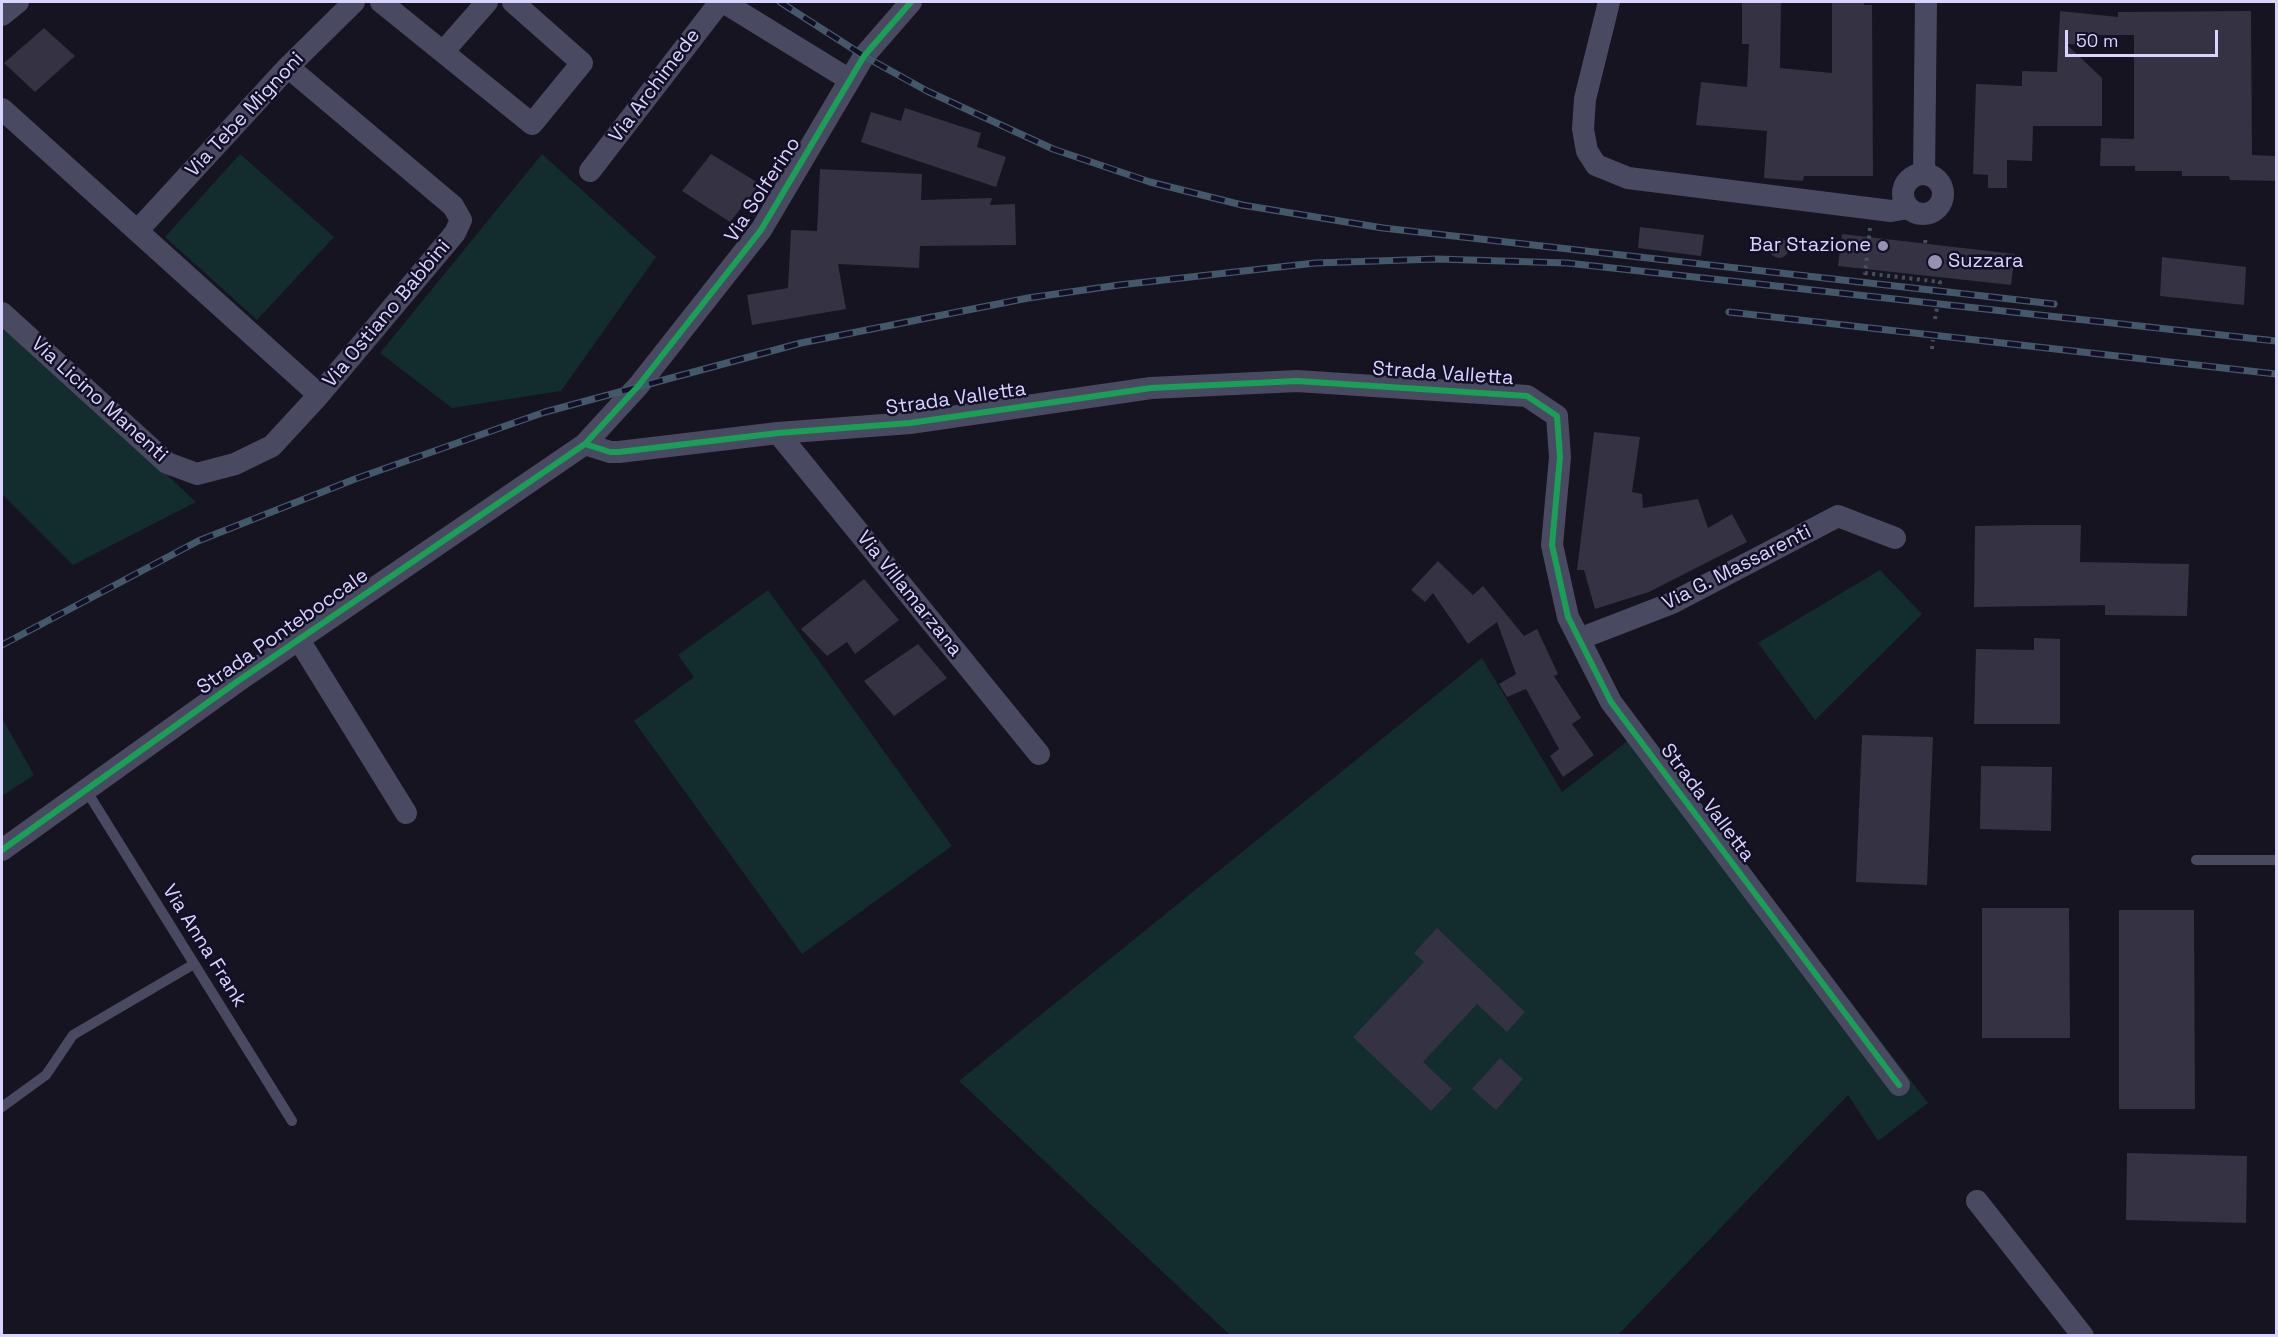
<!DOCTYPE html>
<html>
<head>
<meta charset="utf-8">
<style>
	body { margin:0 }
	#map { position:relative; width:2278px; height:1337px; overflow:hidden; background:#161421; font-family:"Space Grotesk",sans-serif }
	canvas { display:block }
	.frame { position:absolute; inset:0; border:3px solid #d9d4ff; pointer-events:none }
	.scale { position:absolute; left:2065px; top:30px; width:153px; height:27px; box-sizing:border-box; border:3px solid #d9d4ff; border-top:0; padding-left:8px; font-size:18px; line-height:21px; white-space:nowrap; color:#d9d4ff; -webkit-text-stroke:4px #130f26; paint-order:stroke }
</style>
</head>
<body>
<div id="map">
<canvas width="2278" height="1337"></canvas>
<div class="frame"></div>
<div class="scale">50 m</div>
</div>
<script>
const g = document.querySelector('canvas').getContext('2d');
g.lineJoin = 'round';
function fill(path, color) { g.fillStyle = color; g.fill(path, 'evenodd'); }
const shape = rows => new Path2D(rows.map(r => 'M' + r).join(''));
function trace(path, color, width, dash) { g.strokeStyle = color; g.lineWidth = width; g.lineCap = dash ? 'butt' : 'round'; g.setLineDash(dash || []); g.stroke(path); }
function write(font, color, halo, rows, align = 'center') {
  g.font = font + ' "Space Grotesk",sans-serif'; g.lineWidth = 5; g.setLineDash([]); g.textBaseline = 'middle'; g.strokeStyle = halo; g.fillStyle = color; for (const [text, x, y, turn = 0] of rows) {
    g.save(); g.translate(x, y); g.rotate((+turn || 0) * Math.PI / 180); g.textAlign = isNaN(turn) ? turn : align; if (halo) g.strokeText(text, 0, 0); g.fillText(text, 0, 0); g.restore();
  }
}
const green = shape([
	[240,154,334,237,257,320,165,237],
	[542,154,656,257,561,391,452,408,380,353],
	[2,320,196,502,73,565,2,494],
	[1880,570,1922,614,1815,720,1758,643],
	[768,590,952,846,802,954,634,721,694,677,678,655],
	[1482,658,1562,792,1643,729,1928,1103,1878,1141,1848,1095,1618,1335,1231,1336,959,1081],
	[2,718,34,775,2,796]
]);
const building = shape([
	[1742,2,1781,2,1780,68,1832,73,1832,2,1864,2,1864,5,1872,5,1873,176,1804,176,1803,181,1764,178,1767,131,1696,125,1701,82,1747,87,1749,44,1742,44],
	[2060,11,2118,17,2118,12,2251,11,2252,155,2275,156,2277,181,2230,180,2229,176,2182,176,2182,171,2135,171,2135,166,2100,166,2101,138,2134,139,2134,35,2096,35,2096,45,2066,44,2102,78,2102,126,2033,126,2032,161,2007,160,2007,188,1988,188,1988,175,1973,174,1976,84,2022,86,2022,71,2057,72],
	[44,28,75,56,35,92,4,63],
	[905,108,981,133,977,147,1006,157,996,187,861,142,871,112,901,121],
	[711,154,760,184,730,222,682,191],
	[820,169,922,174,921,200,992,198,990,205,1015,204,1016,245,920,246,919,268,838,264,846,309,752,325,747,295,788,288,791,230,817,231],
	[1640,227,1704,235,1701,256,1638,248],
	[1842,234,2015,254,2011,285,1838,266],
	'1769 248a10 10 0 1 1 20 0a10 10 0 1 1-20 0Z',
	[2162,257,2246,267,2244,305,2160,296],
	[1594,432,1640,437,1632,492,1642,494,1643,508,1698,499,1708,528,1732,514,1747,542,1649,592,1595,609,1584,570,1577,570],
	[2028,525,2081,525,2080,562,2189,564,2187,616,2105,615,2105,605,1974,607,1975,526],
	[1438,561,1473,595,1483,586,1524,636,1537,629,1558,674,1554,676,1581,718,1572,724,1594,755,1563,777,1550,756,1559,749,1526,689,1507,697,1499,684,1516,674,1497,622,1468,644,1433,593,1425,602,1411,590],
	[864,579,899,620,855,654,847,642,827,656,801,629],
	[2034,638,2060,639,2060,724,1974,724,1976,649,2034,650],
	[918,644,947,678,894,716,864,681],
	[1862,735,1933,737,1927,885,1856,882],
	[1981,766,2052,767,2051,831,1980,829],
	[1982,908,2069,908,2070,1038,1982,1038],
	[2119,910,2194,910,2195,1109,2119,1109],
	[1437,928,1525,1012,1507,1032,1477,1004,1423,1062,1452,1089,1431,1111,1353,1037,1424,962,1414,953],
	[1500,1058,1523,1079,1496,1110,1472,1089],
	[2127,1153,2247,1156,2246,1223,2126,1220]
]);
const path = shape([
	[1870,228,1865,273,1940,282,1939,287],
	[1925,243,1926,237],
	[1935,319,1937,308],
	[1932,349,1933,340]
]);
const service = shape([
	[86,790,292,1121],
	[2196,860,2276,860],
	[2,1107,46,1075,73,1035,194,964]
]);
const minor = shape([
	[381,2,532,124,582,63,513,2],
	[723,2,850,80],
	[1609,2,1585,99,1583,129,1587,151,1596,165,1628,178,1891,211,1908,208],
	[2,15,18,2],
	[443,52,487,2],
	[2,109,319,395,455,233,461,220,453,206,288,67],
	[590,171,720,2],
	'1903 194a20 20 0 1 1 40 0a20 20 0 1 1-40 0Z',
	[1924,174,1926,2],
	[138,230,288,67,354,2],
	[2,313,167,463,197,474,235,464,272,446,319,395],
	[778,433,1039,754],
	[585,444,610,452,619,452,778,433,910,423,1151,388,1297,381,1527,396,1557,416,1560,457,1552,545,1568,617,1611,702,1899,1085],
	[1579,639,1672,603,1838,516,1895,538],
	[299,640,406,813],
	[2,850,238,681,585,444,639,385,761,230,864,56,911,2],
	[1977,1201,2083,1336]
]);
const rail = shape([
	[780,2,864,56,927,91,1053,149,1150,182,1242,205,1383,228,2054,304],
	[1729,312,2276,374],
	[2,645,198,541,355,479,545,412,801,343,1028,298,1119,285,1315,263,1437,259,1567,263,2276,341]
]);
const cycleway = shape([
	[585,444,610,452,619,452,778,433,910,423,1151,388,1297,381,1527,396,1557,416,1560,457,1552,545,1568,617,1611,702,1899,1085],
	[2,850,238,681,585,444,639,385,761,230,864,56,911,2]
]);
const markers = [
	[1883,246,6,"#9591b1"],
	[1935,262,8,"#9591b1"]
];
const streetNames = [
	["Via Archimede",655,86,-53],
	["Via Tebe Mignoni",245,115,-47],
	["Via Solferino",763,190,-57],
	["Via Ostiano Babbini",387,314,-50],
	["Strada Valletta",1443,374,4],
	["Strada Valletta",956,399,-8],
	["Via Licino Manenti",99,400,42],
	["Via G. Massarenti",1737,568,-27],
	["Via Villamarzana",909,594,51],
	["Strada Ponteboccale",283,632,-35],
	["Strada Valletta",1707,803,53],
	["Via Anna Frank",204,946,58]
];
const poiNames = [
	["Bar Stazione",1871,246],
	["Suzzara",1948,262,"left"]
];
fill(green, '#132c2d');
fill(building, '#343243');
trace(path, '#44505f', 4, [3, 4.5]);
trace(service, '#4a4962', 10);
trace(minor, '#4a4962', 22);
trace(rail, '#43596b', 7);
trace(rail, '#130f26', 4.5, [14]);
trace(cycleway, '#1a9f57', 6);
for (const [x, y, r, color] of markers) { const dot = new Path2D(); dot.arc(x, y, r, 0, 2 * Math.PI); g.fillStyle = color; g.fill(dot); trace(dot, '#130f26', 2); }
write('20px', '#d9d4ff', '#130f26', streetNames);
write('20px', '#d9d4ff', '#130f26', poiNames, 'right');
</script>
</body>
</html>
